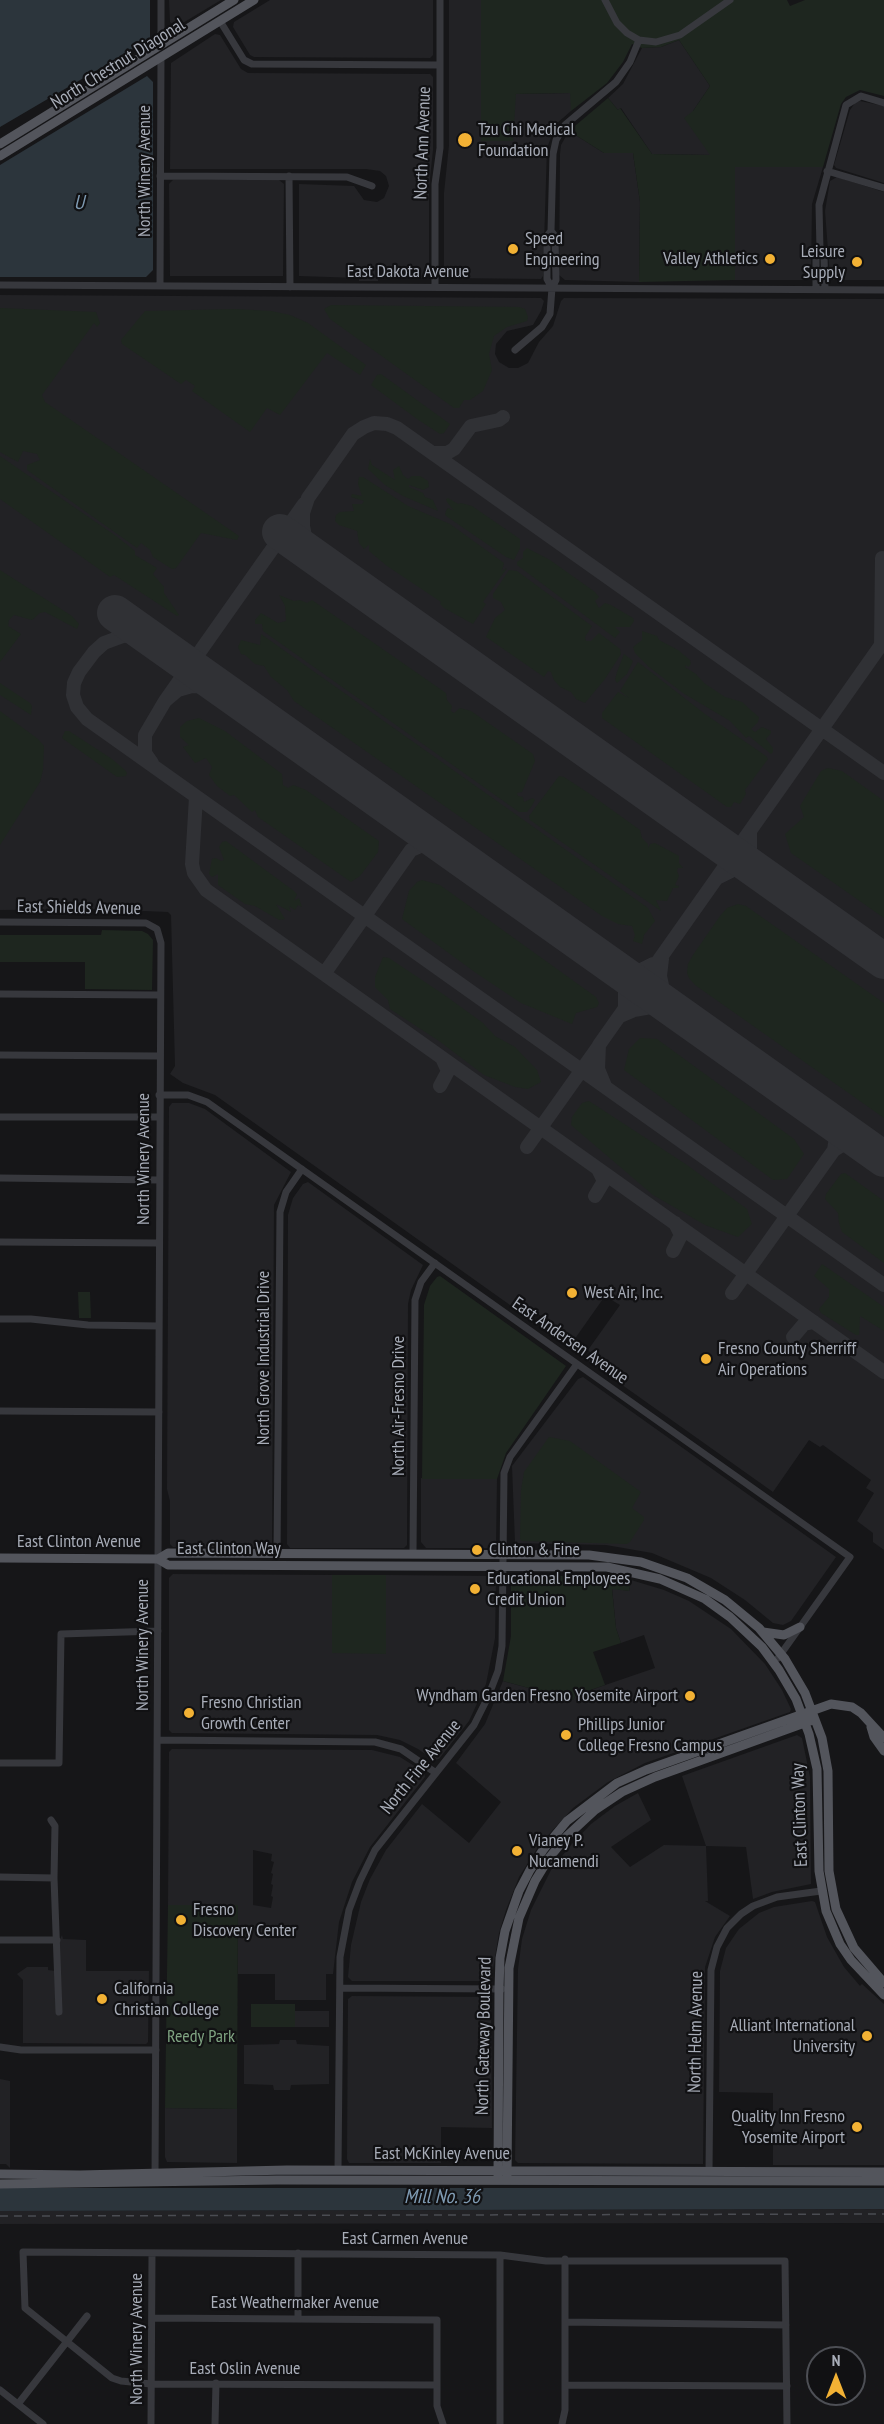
<!DOCTYPE html>
<html>
<head>
<meta charset="utf-8">
<style>
	body { margin:0 }
	#map { position:relative; width:884px; height:2424px; overflow:hidden; background:#161618; font-family:"PT Sans Narrow",sans-serif }
	canvas { display:block }
	.north { position:absolute; left:806px; top:2346px; width:60px; height:60px; box-sizing:border-box; background:#111113; border:2px solid #4d4f55; border-radius:50%; rotate:0deg; font-size:16px; font-weight:700; line-height:24px; text-align:center; color:#a8adb8 }
	.north::after { content:''; display:block; margin:auto; width:21px; height:27px; background:#f2b134; clip-path:polygon(50% 0,100% 100%,50% 72%,0 100%) }
</style>
</head>
<body>
<div id="map">
<canvas width="884" height="2424"></canvas>
<div class="north">N</div>
</div>
<script>
const g = document.querySelector('canvas').getContext('2d');
g.lineJoin = 'round';
function fill(path, color) { g.fillStyle = color; g.fill(path, 'evenodd'); }
const shape = rows => new Path2D(rows.map(r => 'M' + r).join(''));
function trace(path, color, width, dash) { g.strokeStyle = color; g.lineWidth = width; g.lineCap = dash ? 'butt' : 'round'; g.setLineDash(dash || []); g.stroke(path); }
function write(font, color, halo, rows, align = 'center') {
  g.font = font + ' "PT Sans Narrow",sans-serif'; g.lineWidth = 4.5; g.setLineDash([]); g.textBaseline = 'middle'; g.strokeStyle = halo; g.fillStyle = color; for (const [text, x, y, turn = 0] of rows) {
    g.save(); g.translate(x, y); g.rotate((+turn || 0) * Math.PI / 180); g.textAlign = isNaN(turn) ? turn : align; if (halo) g.strokeText(text, 0, 0); g.fillText(text, 0, 0); g.restore();
  }
}
const built = shape([
	[169,0,221,0,176,27,170,22],
	[270,0,433,0,433,55,430,58,254,57,250,55,233,27,234,22],
	[449,0,481,0,481,141,516,94,571,93,571,111,556,124,547,148,543,276,541,279,448,278,444,275,444,193,449,145],
	[215,34,220,35,241,69,248,73,430,74,433,77,433,150,429,188,429,275,425,278,378,278,378,281,359,281,359,278,299,276,299,184,354,186,364,200,377,202,384,198,389,186,386,176,380,171,366,169,170,169,171,63],
	[679,40,710,86,693,111,711,155,652,154,621,108,618,110,608,98,623,84,642,48,661,47],
	[860,101,884,106,884,183,836,168,834,165,850,110,855,103],
	[569,131,604,153,633,153,640,202,639,282,565,280,559,275,560,154,561,145],
	[735,166,823,167,812,204,811,276,808,280,735,280],
	[837,177,884,192,884,280,834,280,830,277,825,211,830,181],
	[173,180,279,180,284,184,283,276,170,276,169,184],
	[0,295,541,298,544,301,541,311,533,325,507,331,496,344,495,354,499,362,509,368,518,368,528,363,539,342,553,326,561,301,564,298,884,299,884,1550,873,1542,873,1533,857,1521,874,1493,866,1488,871,1480,823,1445,820,1447,809,1440,773,1492,587,1360,591,1353,588,1350,620,1305,605,1296,574,1340,537,1313,531,1320,215,1095,183,1083,170,1074,175,1066,171,915,168,912,95,909,0,910],
	[172,1103,189,1103,205,1109,291,1172,274,1205,272,1544,269,1547,173,1547,170,1544,170,1501,167,1489,169,1107],
	[308,1182,423,1265,411,1290,408,1304,407,1545,404,1548,290,1548,287,1544,288,1215,293,1198,303,1184],
	[583,1377,836,1557,791,1621,783,1625,773,1623,745,1600,711,1578,652,1553,606,1545,515,1543,512,1466,578,1379],
	[421,1478,497,1479,496,1545,493,1548,426,1548,421,1542],
	[173,1574,332,1575,332,1653,386,1653,386,1575,492,1576,496,1579,495,1638,486,1684,469,1721,439,1759,434,1760,418,1749,400,1740,377,1735,172,1733,169,1730,169,1578],
	[631,1580,664,1590,689,1601,731,1629,765,1664,782,1690,791,1709,790,1712,645,1763,608,1782,573,1808,540,1844,519,1877,506,1910,499,1933,491,1981,352,1981,348,1977,351,1945,361,1902,370,1879,386,1850,422,1804,469,1843,501,1802,456,1763,485,1724,503,1681,573,1700,576,1695,655,1668,644,1635,621,1643,616,1628,612,1588,629,1591],
	[797,1735,802,1738,810,1777,811,1884,772,1892,753,1899,746,1847,706,1846,708,1901,705,1901,730,1916,715,1937,705,1967,703,2164,518,2163,515,2160,518,1969,522,1939,531,1910,551,1870,570,1846,591,1824,615,1806,638,1793,651,1820,611,1847,630,1867,664,1845,706,1846,682,1776],
	[172,1749,372,1750,400,1757,424,1772,425,1777,370,1847,352,1882,339,1922,333,1974,326,1974,326,2000,275,2000,275,1974,238,1974,238,1905,168,1905,169,1752],
	[253,1850,272,1854,271,1861,274,1862,271,1873,273,1874,271,1884,273,1885,271,1896,273,1897,271,1908,253,1905],
	[812,1901,815,1902,827,1937,844,1967,860,1986,862,1984,884,2004,884,2165,773,2165,773,2093,719,2092,720,1971,726,1948,739,1929,759,1913,774,1907],
	[62,1935,63,1939,86,1940,86,1971,149,1971,148,2042,146,2044,23,2043,23,1980,17,1974,27,1967,48,1967,48,1970,55,1971,58,1944],
	[352,1996,491,1997,492,2128,441,2127,441,2163,349,2163,347,2159,348,1999],
	[295,2011,329,2011,329,2027,295,2027],
	[280,2040,296,2040,297,2044,329,2046,329,2084,291,2085,290,2090,274,2090,273,2085,244,2084,244,2045,279,2044],
	[0,2079,10,2081,10,2168,6,2164,0,2164],
	[165,2108,237,2109,237,2163,167,2162,165,2157],
	[884,2209,884,2223,0,2224,0,2211]
]);
const green = shape([
	[481,0,787,0,790,6,805,0,884,0,884,96,860,90,846,97,841,104,823,167,735,167,735,280,639,282,640,202,633,153,604,153,569,131,608,98,618,110,620,108,652,154,710,155,684,118,693,111,710,86,679,40,661,47,642,48,632,44,623,62,607,83,571,111,570,93,516,94,513,141,481,141],
	[331,305,519,307,525,309,528,317,527,321,507,327,494,336,489,354,492,370,483,391,470,400,464,400,459,408,454,408,330,319,324,309],
	[0,308,96,312,100,323,97,327,94,323,42,395,45,402,239,536,237,540,201,533,176,568,172,569,153,557,150,550,141,543,137,548,27,470,27,465,40,460,37,454,23,451,18,462,0,452],
	[236,309,271,311,290,315,308,323,366,365,360,375,327,353,280,415,267,408,250,432,192,391,195,386,186,380,181,384,122,344,121,340,145,311],
	[381,374,450,424,444,433,440,434,417,419,371,385,377,375],
	[0,456,116,536,135,551,135,555,157,568,153,574,164,587,164,593,179,615,177,616,114,575,110,577,0,499],
	[370,459,372,465,395,480,393,470,399,466,403,475,408,479,412,476,420,476,428,481,429,487,423,490,409,485,409,487,423,493,425,497,433,500,438,511,403,496,385,485,368,469],
	[359,477,363,477,408,506,450,524,504,563,502,571,507,568,483,602,486,604,473,624,444,608,440,604,441,602,387,566,369,551,369,545,364,549,359,543,357,531,339,525,335,521,336,515,340,512,354,511,352,504,362,504,364,501,351,497,352,494,362,496,358,484],
	[448,498,458,504,461,503,472,506,520,539,520,548,514,560,506,557,449,518,445,515,446,511,448,508,454,511,447,502,446,499],
	[527,548,550,560,595,592,599,597,595,601,599,608,605,603,611,605,633,618,634,621,630,627,615,627,620,632,615,638,517,565,517,562,523,558,523,552],
	[0,570,72,616,79,624,77,629,45,612,40,613,32,620,14,615,9,620,8,626,21,634,0,662],
	[509,570,517,571,592,626,585,637,586,641,591,641,599,633,620,649,621,654,605,679,585,703,576,699,571,692,560,687,554,680,551,672,548,671,544,677,486,637,495,618,505,610,501,602,493,598,493,594],
	[279,595,294,601,300,600,307,603,312,600,446,693,447,700,452,706,451,711,454,713,460,708,471,711,533,754,535,761,522,792,517,793,518,796,523,797,524,802,533,798,535,800,531,807,527,812,519,812,263,631,262,624,255,624,255,620,261,613,278,623,286,621,285,606],
	[642,631,657,636,659,640,678,650,690,660,691,664,688,667,686,665,685,667,696,674,704,683,725,697,742,702,753,712,759,717,758,722,751,729,755,732,762,727,771,731,771,733,766,739,773,748,773,752,771,754,749,736,746,738,730,721,683,693,649,667,635,653,633,647,642,640],
	[261,634,648,908,655,921,644,935,642,944,633,941,635,935,632,926,618,924,602,916,294,701,287,690,271,677,264,666,255,664,245,655,241,654,238,647,241,640,260,645],
	[624,654,633,661,627,674,617,683,615,680,617,672],
	[638,662,705,714,766,756,768,759,745,790,746,794,740,804,734,802,731,807,727,807,602,718,602,713,618,692,629,698,620,691],
	[0,683,30,703,32,706,31,715,0,695],
	[0,711,38,739,44,746,43,770,40,782,0,845],
	[199,718,225,731,282,774,283,785,288,788,293,785,306,790,379,841,378,852,360,876,351,882,258,817,255,810,252,812,234,795,230,796,217,786,209,775,212,767,206,758,195,763,183,747,189,745,180,737,180,727,187,721],
	[65,731,69,731,112,759,125,770,127,773,126,776,117,777,62,738],
	[828,768,842,771,884,801,884,918,791,853,785,834,804,817,800,806,821,771],
	[559,776,564,777,590,794,640,830,642,838,648,844,648,848,650,844,655,843,679,856,679,863,683,868,678,868,677,871,679,876,675,885,679,886,678,888,673,888,667,901,656,900,661,911,530,820,529,816],
	[226,841,294,891,297,894,294,901,299,898,302,907,298,905,295,910,289,906,291,912,276,904,285,919,279,920,255,906,245,904,218,885,218,874,212,877,209,874,212,859,216,858,221,861,224,860,219,847,222,842],
	[422,880,440,885,596,997,599,1003,597,1007,576,1013,572,1024,521,1003,476,973,402,919,409,891,417,882],
	[738,904,746,906,884,1003,884,1118,695,985,689,978,687,973,688,964,693,955,720,916,727,908],
	[102,930,142,931,148,934,153,940,152,990,85,989,85,962,0,962,0,935,101,935],
	[383,957,389,958,443,994,483,1023,495,1036,515,1047,537,1070,541,1082,528,1089,515,1087,484,1075,439,1041,390,1009,388,1000,375,987,375,977],
	[640,1038,657,1039,794,1139,804,1154,787,1179,773,1180,624,1070,629,1049],
	[589,1101,687,1165,747,1209,752,1224,738,1237,705,1225,653,1195,571,1125,572,1117,582,1103],
	[845,1173,884,1201,884,1263,842,1232,839,1223,838,1213,825,1199,826,1194,841,1174],
	[822,1264,884,1307,884,1331,860,1316,859,1335,856,1335,821,1313,819,1309,829,1297,829,1289,814,1276],
	[440,1276,566,1366,506,1453,497,1479,422,1479,424,1305,430,1286,437,1277],
	[78,1292,90,1292,91,1318,79,1318],
	[549,1437,570,1441,641,1492,632,1508,644,1517,644,1520,630,1542,627,1544,522,1541,520,1539,521,1490,524,1472],
	[332,1575,386,1575,386,1654,332,1653],
	[515,1576,596,1576,631,1580,629,1591,612,1589,616,1628,621,1643,593,1652,605,1685,576,1695,573,1700,503,1681,511,1636,511,1579],
	[168,1905,238,1905,237,2109,165,2108],
	[251,2004,295,2004,295,2027,251,2027]
]);
const water = shape([
	[0,0,150,0,150,39,0,127],
	[147,76,153,82,153,270,146,277,0,277,0,165],
	[0,2188,884,2188,884,2209,0,2211]
]);
const taxiway = shape([
	[433,453,447,453,454,449,471,426,499,420,503,417],
	[313,555,306,541,303,526,303,513,308,498,353,434,364,427,374,423,387,424,397,428,884,773],
	[146,635,123,636,104,643,94,652,79,672,74,683,73,695,77,707,87,719,884,1285],
	[165,701,304,504],
	[152,763,145,753,145,735,165,701,178,690,192,686,210,687,228,693],
	[196,797,192,864,194,873,206,890,884,1372],
	[750,831,750,852,759,871],
	[719,877,735,869,759,871],
	[662,959,660,976,663,990,669,1004,676,1012],
	[615,969,637,972,653,964],
	[615,969,625,984,625,1008],
	[324,974,411,850,425,844,444,846],
	[620,1016,634,1010,651,1007,676,1012],
	[440,1086,448,1071,442,1058],
	[605,1086,598,1069,599,1045,881,645,882,558],
	[828,1119,836,1137,834,1150],
	[527,1147,598,1047],
	[595,1196,604,1181,598,1169],
	[673,1251,681,1235,675,1223],
	[732,1293,834,1150,845,1143,853,1143,865,1146],
	[793,1337,804,1324,814,1322]
]);
const runway = shape([
	[280,532,884,961],
	[115,613,884,1159]
]);
const minor = shape([
	[605,0,617,23,627,33,639,40,656,42,680,35,730,0],
	[220,21,244,60,252,64,440,65],
	[161,45,161,0],
	[827,171,884,188],
	[160,176,347,177,372,186],
	[289,176,290,287],
	[0,285,884,290],
	[160,286,161,57],
	[435,287,435,184,440,148,440,0],
	[552,288,547,279,547,236,551,231,553,154,556,140,565,125,616,82,630,62,639,40],
	[816,289,816,256,820,250],
	[825,289,824,256,820,250,819,205,846,105,861,96,884,103],
	[515,350,542,327,550,314,552,288,556,280,555,236,551,231],
	[0,922,146,923,157,929,161,943,155,2177],
	[0,994,160,995],
	[0,1055,159,1056],
	[159,1095,188,1095,207,1102,850,1557,778,1658],
	[0,1117,159,1117],
	[0,1178,159,1180],
	[0,1242,159,1243],
	[0,1319,31,1319,88,1325,159,1326],
	[0,1411,159,1412],
	[277,1554,280,1212,286,1192,302,1169],
	[413,1554,415,1300,421,1282,435,1263],
	[158,1740,375,1742,401,1749,436,1773],
	[0,1763,59,1763,61,1634,158,1631],
	[51,1820,55,1826,54,1878,59,2012],
	[0,1877,54,1878],
	[0,1940,57,1940],
	[340,1988,502,1989],
	[0,2047,21,2050,156,2050],
	[338,2170,340,1957,349,1910,360,1881,375,1850,474,1725,488,1697,498,1671,502,1646,504,1473,510,1457,577,1364],
	[709,2171,711,1970,717,1947,727,1928,741,1914,753,1906,777,1897,821,1891],
	[298,2253,298,2317],
	[500,2255,500,2424],
	[153,2318,437,2320,437,2406,443,2424],
	[565,2322,786,2325],
	[437,2385,151,2384,121,2381,112,2378,25,2308,23,2252,500,2255,546,2261,785,2261,787,2424],
	[565,2385,787,2386],
	[0,2390,43,2424],
	[18,2404,87,2316],
	[151,2424,152,2254],
	[215,2424,216,2383],
	[562,2424,565,2410,565,2259]
]);
const major = shape([
	[0,144,234,0],
	[0,156,254,0],
	[0,1558,158,1559,168,1553,589,1555,641,1562,687,1578,725,1600,759,1628,785,1659,805,1693,822,1738,828,1771,829,1871,836,1909,854,1948,884,1983],
	[158,1559,168,1565,607,1567,660,1579,705,1599,730,1617,762,1647,779,1670,796,1699,809,1734,817,1769,819,1871,826,1911,840,1944,851,1960,884,1995],
	[763,1632,784,1635,800,1627],
	[871,1727,874,1737,884,1751],
	[0,2174,80,2175,287,2170,884,2172],
	[498,2175,499,1989,500,1958,505,1931,519,1891,530,1870,543,1850,567,1821,617,1783,646,1770,831,1704,852,1707,861,1713,884,1738],
	[507,2175,509,1968,519,1918,535,1881,549,1858,567,1836,595,1810,622,1792,655,1777,810,1721],
	[0,2184,277,2180,884,2181]
]);
const rail = shape([
	[0,2216,884,2214]
]);
const markers = [
	[465,140,8,"#f2b134"],
	[513,249,6,"#f2b134"],
	[770,259,6,"#f2b134"],
	[857,262,6,"#f2b134"],
	[572,1293,6,"#f2b134"],
	[706,1359,6,"#f2b134"],
	[477,1550,6,"#f2b134"],
	[475,1589,6,"#f2b134"],
	[690,1696,6,"#f2b134"],
	[189,1713,6,"#f2b134"],
	[566,1735,6,"#f2b134"],
	[517,1851,6,"#f2b134"],
	[181,1920,6,"#f2b134"],
	[102,1999,6,"#f2b134"],
	[867,2036,6,"#f2b134"],
	[857,2127,6,"#f2b134"]
];
const streetNames = [
	["North Chestnut Diagonal",118,64,-32],
	["North Ann Avenue",423,143,-88],
	["North Winery Avenue",145,171,-90],
	["East Dakota Avenue",408,272],
	["East Shields Avenue",79,908,1],
	["North Winery Avenue",144,1159,-90],
	["East Andersen Avenue",570,1341,35],
	["North Grove Industrial Drive",264,1358,-90],
	["North Air-Fresno Drive",399,1406,-90],
	["East Clinton Avenue",79,1542],
	["East Clinton Way",229,1549],
	["North Winery Avenue",143,1645,-90],
	["North Fine Avenue",421,1767,-51],
	["East Clinton Way",800,1815,-92],
	["North Helm Avenue",696,2032,-89],
	["North Gateway Boulevard",484,2036,-89],
	["East McKinley Avenue",442,2154],
	["East Carmen Avenue",405,2239],
	["East Weathermaker Avenue",295,2303],
	["North Winery Avenue",137,2339,-90],
	["East Oslin Avenue",245,2369]
];
const poiNames = [
	["Tzu Chi Medical",478,130],
	["Foundation",478,151],
	["Speed",525,239],
	["Engineering",525,260],
	["Leisure",845,252,"right"],
	["Supply",845,273,"right"],
	["Valley Athletics",758,259,"right"],
	["West Air, Inc.",584,1293],
	["Fresno County Sherriff",718,1349],
	["Air Operations",718,1370],
	["Clinton & Fine",489,1550],
	["Educational Employees",487,1579],
	["Credit Union",487,1600],
	["Wyndham Garden Fresno Yosemite Airport",678,1696,"right"],
	["Fresno Christian",201,1703],
	["Growth Center",201,1724],
	["Phillips Junior",578,1725],
	["College Fresno Campus",578,1746],
	["Vianey P.",529,1841],
	["Nucamendi",529,1862],
	["Fresno",193,1910],
	["Discovery Center",193,1931],
	["California",114,1989],
	["Christian College",114,2010],
	["Alliant International",855,2026,"right"],
	["University",855,2047,"right"],
	["Quality Inn Fresno",845,2117,"right"],
	["Yosemite Airport",845,2138,"right"]
];
const parkNames = [
	["Reedy Park",201,2037]
];
const waterNames = [
	["U",79,203],
	["Mill No. 36",442,2197]
];
fill(built, '#222225');
fill(green, '#1e261f');
fill(water, '#2c353c');
trace(taxiway, '#303135', 14);
trace(runway, '#303135', 36);
trace(minor, '#37383d', 7);
trace(major, '#53555c', 9);
trace(rail, '#4a4c52', 1.5, [8, 6]);
for (const [x, y, r, color] of markers) { const dot = new Path2D(); dot.arc(x, y, r, 0, 2 * Math.PI); g.fillStyle = color; g.fill(dot); trace(dot, '#111113', 2); }
write('18px', '#a8adb8', '#111113', streetNames);
write('18px', '#a8adb8', '#111113', poiNames, 'left');
write('18px', '#7fa381', '#111113', parkNames);
write('italic 20px', '#7f9bb3', '#111113', waterNames);
</script>
</body>
</html>
